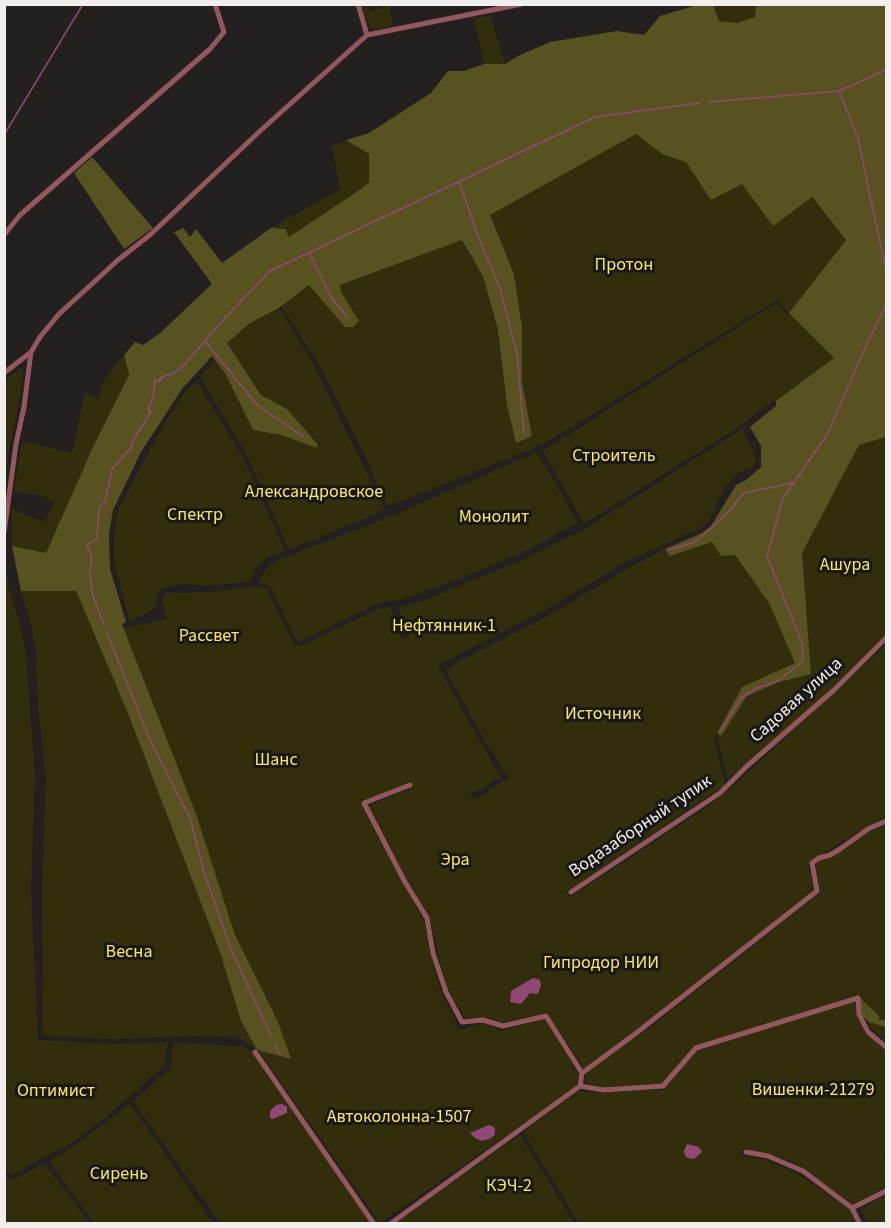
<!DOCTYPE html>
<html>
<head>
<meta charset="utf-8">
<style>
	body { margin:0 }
	#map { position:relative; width:891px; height:1228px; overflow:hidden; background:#24201f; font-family:"Source Sans 3",sans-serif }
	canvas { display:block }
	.frame { position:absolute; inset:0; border:6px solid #f1efee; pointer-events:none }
</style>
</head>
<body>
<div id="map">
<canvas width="891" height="1228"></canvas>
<div class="frame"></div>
</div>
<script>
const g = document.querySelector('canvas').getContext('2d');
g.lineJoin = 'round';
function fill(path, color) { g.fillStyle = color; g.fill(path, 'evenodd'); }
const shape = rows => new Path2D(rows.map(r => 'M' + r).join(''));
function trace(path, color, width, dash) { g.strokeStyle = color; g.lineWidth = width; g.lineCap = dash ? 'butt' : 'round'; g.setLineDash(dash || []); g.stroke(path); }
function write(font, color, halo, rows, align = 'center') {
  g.font = font + ' "Source Sans 3",sans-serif'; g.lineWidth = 6; g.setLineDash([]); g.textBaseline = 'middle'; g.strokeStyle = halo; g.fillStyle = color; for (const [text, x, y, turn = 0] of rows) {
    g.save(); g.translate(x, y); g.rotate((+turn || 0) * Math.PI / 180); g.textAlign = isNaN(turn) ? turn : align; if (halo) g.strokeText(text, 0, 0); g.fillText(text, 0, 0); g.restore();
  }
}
const green = shape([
	[362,5,372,11,382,8,381,5,390,5,392,24,389,27,375,30,367,22],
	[713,5,756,5,755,17,737,23,719,21],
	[490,15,505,64,484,64,474,19],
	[636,134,662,154,686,162,711,200,742,184,811,197,846,240,789,313,834,358,776,401,773,400,743,424,584,524,543,451,776,303,788,315,789,313,777,300,542,445,389,506,383,499,367,460,319,364,281,306,309,284,345,327,358,321,341,292,340,285,462,240,483,276,498,330,507,405,532,436,522,383,522,327,514,274,490,215],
	[346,140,369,154,369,182,358,191,289,237,285,229,271,228,340,189,332,146],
	[279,308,311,360,385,510,289,550,247,455,200,377,216,360,225,373,253,430,282,435,316,448,287,409,261,395,227,343,250,323],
	[124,355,129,375,93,447,47,554,12,546,12,509,44,522,54,503,44,496,14,492,22,441,72,453,85,393,98,399,104,380],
	[23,366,22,384,8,456,5,484,5,381],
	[197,382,243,458,285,551,268,557,255,569,251,581,209,586,181,584,161,589,157,595,156,604,152,610,130,622,114,561,114,536,118,510,166,421,184,393],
	[742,429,753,449,756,460,752,468,740,472,725,486,708,523,698,529,626,562,545,610,439,665,438,667,501,778,470,794,474,800,509,778,489,748,445,669,546,617,629,568,665,549,670,556,712,542,735,555,769,603,795,663,742,687,714,738,725,785,566,892,570,897,704,809,733,786,886,645,886,817,861,830,813,860,808,866,814,887,809,895,637,1029,584,1068,547,1013,500,1023,490,1017,478,1019,464,1017,446,986,431,923,368,806,413,787,410,784,360,801,425,923,430,950,440,989,456,1021,457,1030,484,1023,501,1031,545,1018,579,1075,576,1087,380,1223,258,1050,237,1037,195,1036,117,1039,43,1036,42,890,46,777,38,708,36,652,31,623,21,591,76,591,127,711,221,955,241,1021,290,1059,278,1022,235,935,196,814,124,628,167,619,162,600,167,593,210,592,258,586,267,589,295,646,303,645,381,608,390,607,402,639,409,637,398,607,425,600,520,561,587,528],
	[886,437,886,636,841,681,728,779,718,740,747,696,779,682,811,674,802,553,859,445],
	[537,452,578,523,519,554,459,579,400,600,379,603,299,642,296,640,271,587,258,583,266,569,275,561,394,515],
	[4,555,9,590,19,621,26,654,35,774,31,891,38,1040,113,1044,168,1042,164,1066,102,1120,71,1143,12,1175,4,1170],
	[886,825,886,1020,879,1020,879,1016,857,995,796,1016,695,1046,663,1083,606,1088,585,1082,587,1070,648,1029,820,893,816,866,820,859,833,856,867,833],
	[854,1000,856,1013,865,1033,886,1051,886,1144,884,1156,886,1188,853,1205,794,1162,767,1153,743,1148,740,1155,762,1159,797,1173,851,1211,856,1223,579,1223,523,1132,579,1091,604,1093,639,1090,663,1090,697,1051],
	[869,1022,886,1027,886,1042,869,1026],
	[174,1042,245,1047,253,1052,372,1223,220,1223,133,1101,170,1069],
	[130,1104,213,1223,94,1223,49,1161,76,1145],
	[520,1135,574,1223,397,1223,446,1187],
	[44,1164,69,1195,89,1223,5,1223,5,1176,12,1180],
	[886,1195,886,1223,867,1223,861,1209]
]);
const forest = shape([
	[697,5,713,5,719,21,737,23,755,17,756,5,886,5,886,437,859,445,802,553,811,674,779,682,747,696,721,736,717,733,742,687,795,663,769,603,735,555,721,556,712,542,670,556,665,549,702,533,711,526,736,485,746,480,761,467,761,446,750,427,776,406,776,401,834,358,789,313,846,240,812,197,773,226,742,184,711,200,686,162,662,154,636,134,490,215,514,274,522,327,522,383,532,436,516,443,507,405,498,330,483,276,462,240,340,285,341,292,359,321,353,327,345,327,309,285,279,308,250,323,227,343,261,395,287,409,318,445,316,448,282,435,253,430,225,373,212,356,182,389,141,452,113,510,109,534,110,569,126,622,122,624,196,814,235,935,278,1022,291,1059,257,1050,241,1021,221,955,127,711,76,591,21,591,12,546,46,553,93,447,129,375,124,355,135,342,143,345,159,334,212,284,174,232,183,228,190,237,196,229,222,263,271,228,285,229,289,237,358,191,369,182,369,154,346,140,369,133,431,93,448,71,464,71,484,64,505,64,520,55,550,42,617,31,644,35,660,16],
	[92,157,153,228,124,249,74,173],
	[860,998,879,1016,879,1020,886,1020,886,1027,869,1022,860,1014]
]);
const water = shape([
	[533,978,540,980,541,985,538,994,530,993,521,1004,510,1002,511,991],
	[282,1104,287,1107,287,1113,273,1119,270,1118,270,1111,276,1105],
	[489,1125,494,1127,495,1130,494,1136,489,1139,482,1141,475,1138,470,1133],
	[687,1144,699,1147,702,1152,694,1159,688,1158,685,1156,684,1151]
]);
const stream = shape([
	[839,91,858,138,886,271],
	[709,102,839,91,886,70],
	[4,135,83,4],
	[459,181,479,239,500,288,517,354,524,433],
	[309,252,331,297,348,318],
	[205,341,257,405,304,437],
	[669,550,695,542,724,517,744,493,792,483],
	[104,625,92,593,90,572,92,557,87,545,97,538,99,507,105,502,112,469,131,448,134,439,151,412,148,409,153,397,155,380,160,381,161,377,174,373,182,367,225,318,270,271,595,117,699,103],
	[107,633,150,740,190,818,203,869,230,947,271,1036],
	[721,730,741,698,757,688,778,681,803,661,802,643,767,556,783,498,827,435,865,348,886,305],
	[884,1024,886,1024],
	[275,1044,280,1054]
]);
const minor = shape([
	[367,35,522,4],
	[4,235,20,215,210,49,224,32,215,4],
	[4,373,31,352,40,337,59,314,118,260,151,234,260,131,367,35,358,4],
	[4,533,16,444,24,407,31,352],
	[571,892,720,793,746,767,834,690,886,638],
	[255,1052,374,1224],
	[582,1073,635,1034,817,891,812,863,819,858,830,855,840,849,868,829,886,821],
	[580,1086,604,1090,663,1086,696,1048,858,998,859,1014,868,1032,886,1047],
	[746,1152,768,1156,803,1171,852,1208,860,1224],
	[852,1208,886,1191],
	[390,1224,580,1086,582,1073,546,1016,503,1026,483,1020,462,1022,446,992,433,953,427,918,405,882,364,803,410,785]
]);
const parkNames = [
	["Протон",624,266],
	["Строитель",614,457],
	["Александровское",314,493],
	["Спектр",195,516],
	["Монолит",494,518],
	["Ашура",845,566],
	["Нефтянник-1",444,627],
	["Рассвет",209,637],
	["Источник",603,715],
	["Шанс",276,761],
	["Эра",455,861],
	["Весна",129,953],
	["Гипродор НИИ",601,964],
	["Вишенки-21279",813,1091],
	["Оптимист",56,1092],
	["Автоколонна-1507",399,1118],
	["Сирень",119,1175],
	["КЭЧ-2",509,1187]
];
const streetNames = [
	["Садовая улица",797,701,-42],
	["Водазаборный тупик",641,827,-34]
];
fill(green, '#322e0c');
fill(forest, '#585220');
fill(water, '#924877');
trace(stream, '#924877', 1.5);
trace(minor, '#93575e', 5);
write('18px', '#f7e86b', '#1a1716', parkNames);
write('18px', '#f1efee', '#1a1716', streetNames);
</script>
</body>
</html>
